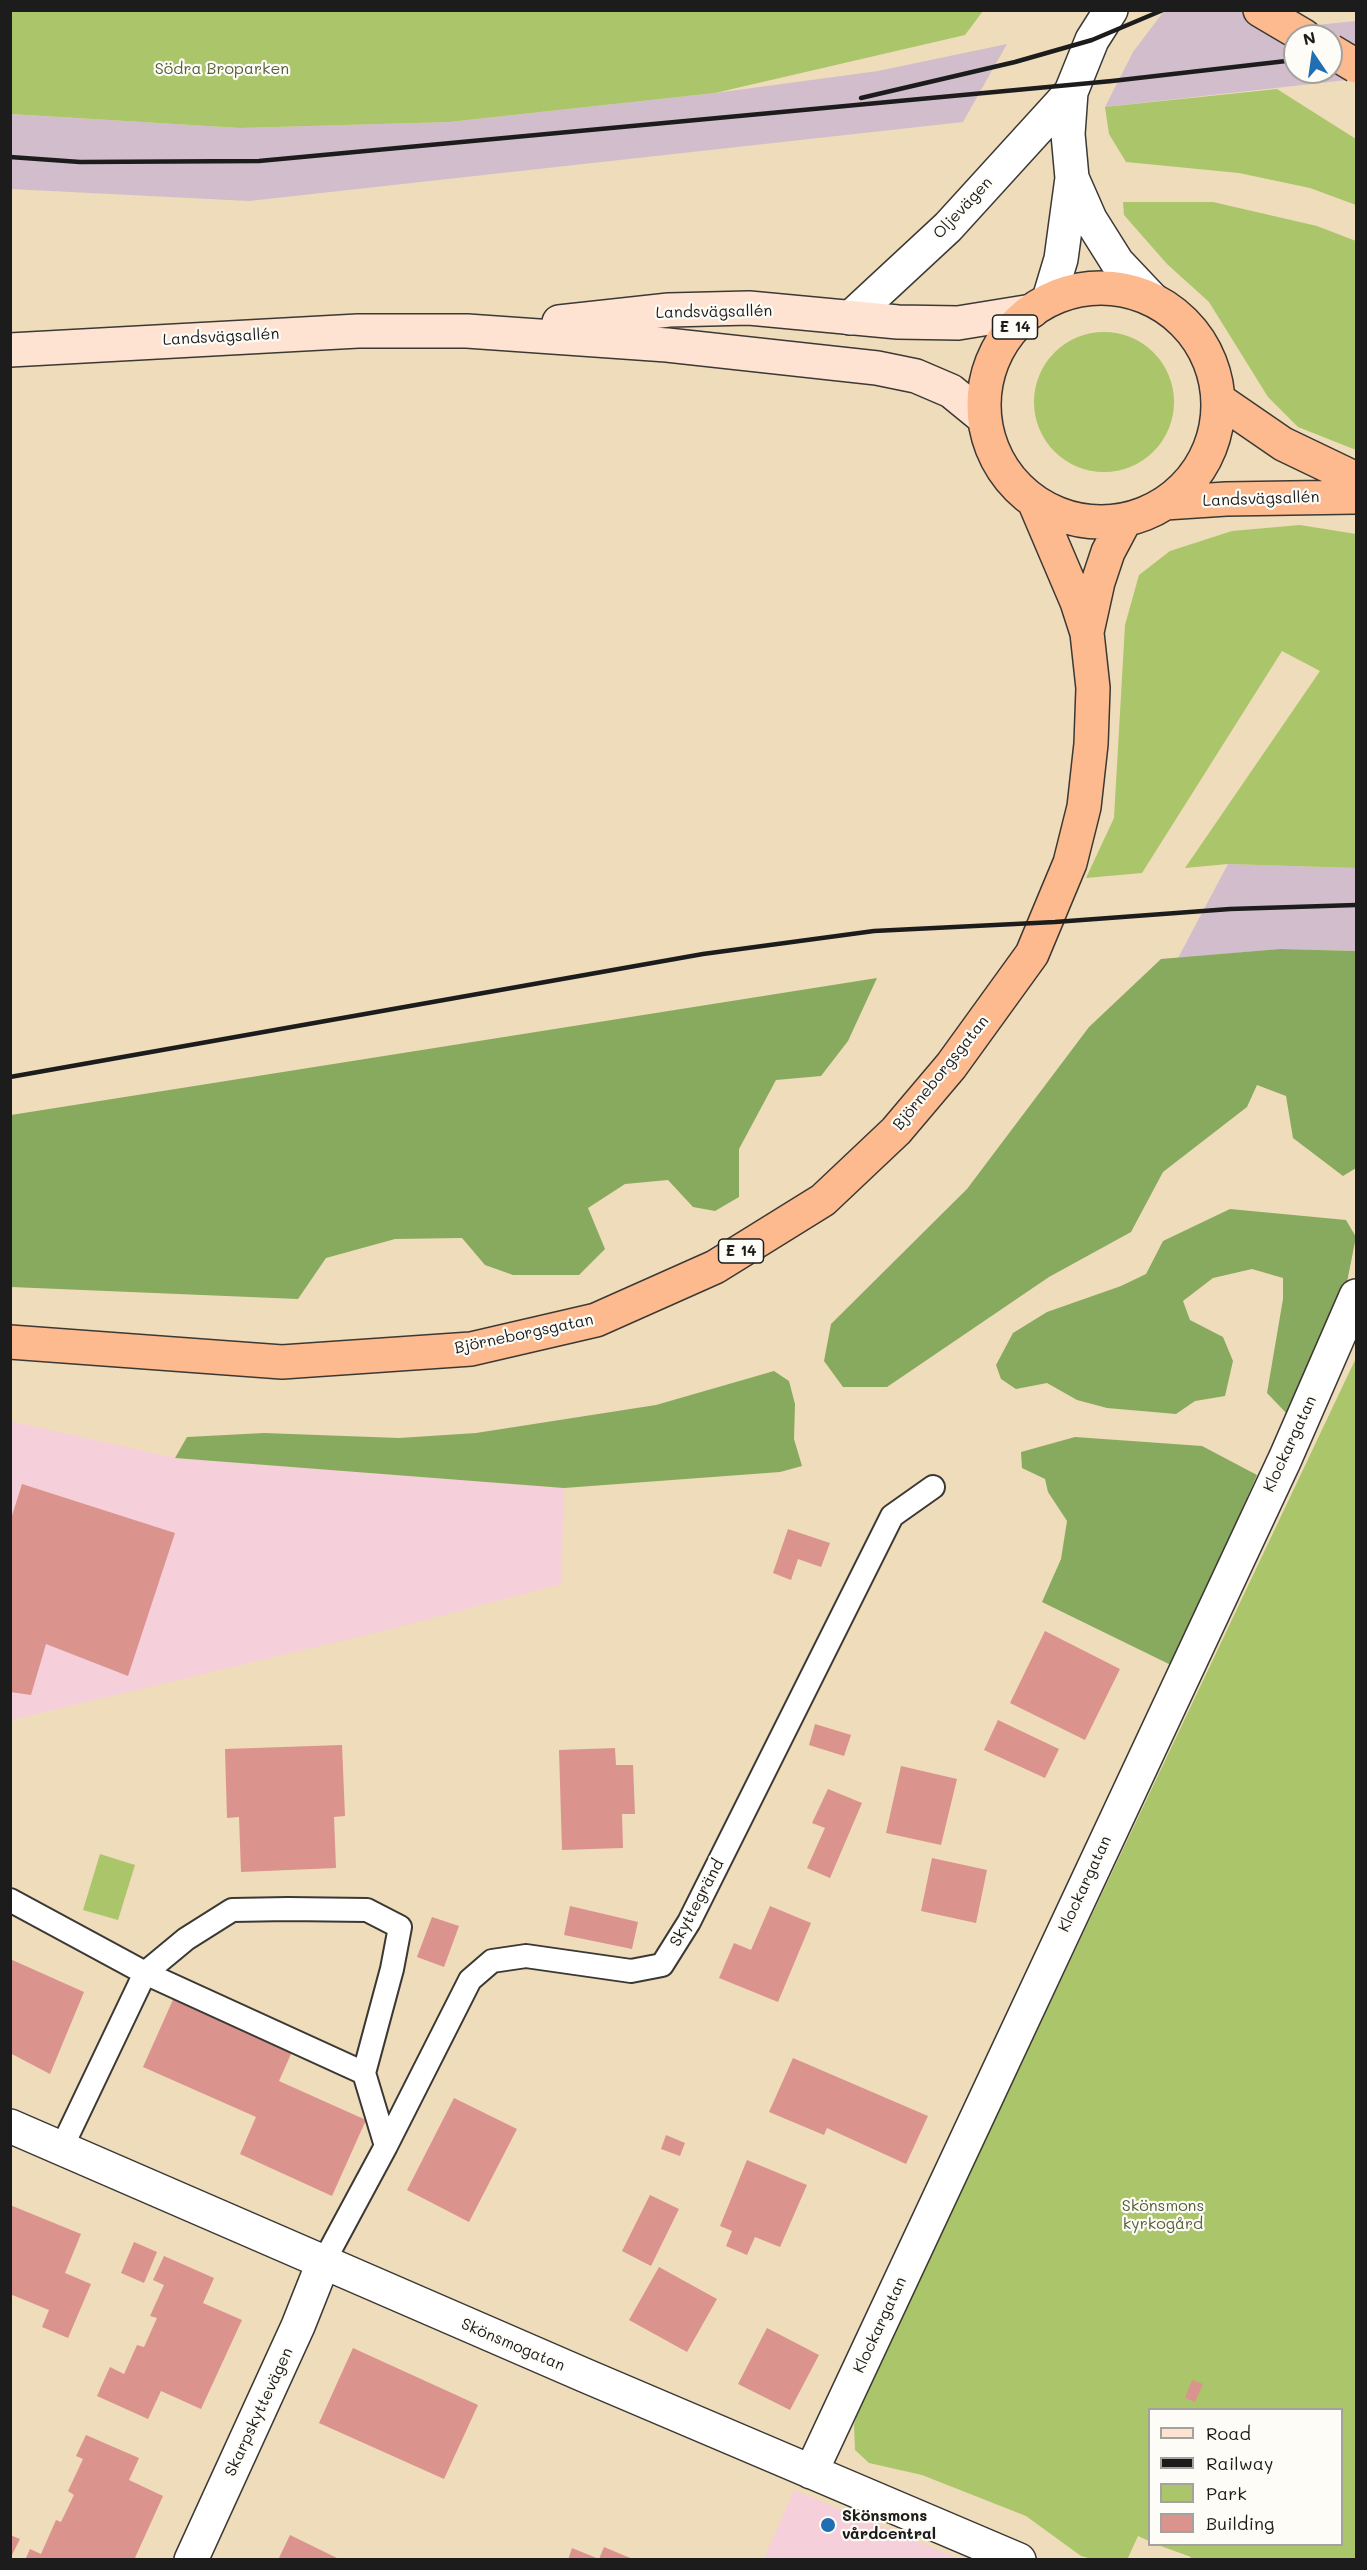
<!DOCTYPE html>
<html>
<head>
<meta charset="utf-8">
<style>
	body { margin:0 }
	#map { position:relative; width:1367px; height:2570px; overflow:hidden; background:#efdcbb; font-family:Mali,sans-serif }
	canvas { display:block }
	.frame { position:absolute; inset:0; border:12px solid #1c1c1c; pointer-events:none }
	.legend { position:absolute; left:1148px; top:2408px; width:195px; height:138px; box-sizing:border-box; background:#fdfcf7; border:2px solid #a3a29f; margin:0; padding:8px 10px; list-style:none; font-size:18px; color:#1c1c1c }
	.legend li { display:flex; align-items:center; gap:12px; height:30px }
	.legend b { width:30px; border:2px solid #a3a29f }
	.north { position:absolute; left:1283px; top:24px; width:60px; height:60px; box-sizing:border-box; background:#fdfcf7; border:2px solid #a3a29f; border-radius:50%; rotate:347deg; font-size:16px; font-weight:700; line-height:24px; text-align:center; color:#1c1c1c }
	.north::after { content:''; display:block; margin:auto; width:21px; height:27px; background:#1f6fb2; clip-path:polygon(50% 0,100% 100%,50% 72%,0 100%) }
</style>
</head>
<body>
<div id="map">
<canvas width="1367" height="2570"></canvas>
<div class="frame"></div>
<ul class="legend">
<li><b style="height:8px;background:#fee3d2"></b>Road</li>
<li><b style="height:8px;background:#1c1c1c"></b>Railway</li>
<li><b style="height:16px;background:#abc56a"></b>Park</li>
<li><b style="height:16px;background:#db938e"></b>Building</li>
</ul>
<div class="north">N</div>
</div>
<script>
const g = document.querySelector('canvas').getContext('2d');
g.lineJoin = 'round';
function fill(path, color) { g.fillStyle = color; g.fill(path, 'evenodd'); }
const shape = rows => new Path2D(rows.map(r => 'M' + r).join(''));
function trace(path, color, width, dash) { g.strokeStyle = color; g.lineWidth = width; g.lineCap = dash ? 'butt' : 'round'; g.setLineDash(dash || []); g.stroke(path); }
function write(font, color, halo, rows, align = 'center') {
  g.font = font + ' Mali,sans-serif'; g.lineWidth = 4.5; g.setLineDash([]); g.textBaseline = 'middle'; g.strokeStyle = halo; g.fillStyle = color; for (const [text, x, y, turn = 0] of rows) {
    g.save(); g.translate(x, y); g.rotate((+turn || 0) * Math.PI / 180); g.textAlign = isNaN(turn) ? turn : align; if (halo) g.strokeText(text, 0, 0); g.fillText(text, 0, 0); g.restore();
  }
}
const built = shape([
	[10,1421,175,1458,564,1488,561,1584,387,1630,11,1720],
	[794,2490,959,2559,764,2559]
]);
const industrial = shape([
	[1164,11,1287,11,1266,30,1356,21,1356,79,1105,107,1133,52],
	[1295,36,1331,36,1331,72,1295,72],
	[1007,44,963,122,249,201,11,189,10,114,240,128,449,122,715,93,878,71],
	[1228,864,1356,868,1356,951,1280,949,1178,958]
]);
const green = shape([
	[10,11,11,10,983,11,965,35,715,93,449,122,240,128,11,114],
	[1277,89,1356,139,1356,205,1310,188,1239,173,1126,162,1109,134,1105,107],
	[1123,202,1213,202,1317,226,1356,241,1356,450,1298,427,1268,397,1209,302,1167,264,1124,215],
	'1034 402a70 70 0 1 1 140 0a70 70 0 1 1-140 0Z',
	[1300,525,1356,534,1356,868,1228,864,1185,868,1320,671,1282,651,1142,873,1086,878,1114,818,1125,625,1139,575,1170,551,1232,531],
	[1356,1358,1356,2559,1190,2559,1191,2557,1158,2545,1342,2544,1342,2410,1150,2410,1149,2541,1138,2536,1127,2560,1092,2559,1081,2556,1026,2516,922,2475,869,2463,855,2450,854,2425,859,2406],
	[100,1854,135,1865,118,1920,83,1910]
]);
const forest = shape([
	[1280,949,1356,951,1356,1168,1343,1176,1293,1138,1286,1096,1257,1085,1247,1107,1163,1172,1131,1232,1049,1277,887,1387,843,1387,824,1361,831,1324,967,1189,1089,1027,1161,959],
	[877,978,848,1041,821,1076,776,1080,739,1149,739,1197,715,1211,693,1207,668,1180,625,1184,588,1208,605,1249,579,1275,513,1275,485,1265,462,1238,395,1239,326,1258,298,1299,11,1287,11,1115],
	[1230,1209,1346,1220,1356,1237,1345,1292,1289,1416,1267,1393,1283,1299,1283,1278,1252,1269,1213,1278,1183,1301,1190,1320,1223,1337,1233,1361,1225,1396,1195,1401,1176,1414,1107,1408,1077,1400,1047,1383,1016,1389,1001,1379,996,1365,1013,1333,1047,1312,1121,1286,1146,1274,1163,1241],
	[774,1371,789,1381,795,1404,794,1439,802,1466,780,1472,564,1488,175,1458,187,1437,264,1433,399,1438,476,1433,656,1405],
	[1075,1437,1202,1446,1257,1475,1173,1666,1042,1602,1061,1559,1067,1521,1048,1492,1045,1479,1022,1468,1021,1452]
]);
const building = shape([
	[22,1484,175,1533,128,1676,46,1644,31,1695,10,1692,10,1522],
	[788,1529,830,1543,821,1567,798,1559,791,1580,773,1573],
	[1045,1631,1120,1669,1085,1740,1010,1703],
	[998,1720,1059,1749,1045,1778,984,1750],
	[815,1724,851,1735,844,1756,809,1745],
	[342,1745,345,1816,334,1817,336,1868,241,1872,239,1817,227,1818,225,1749],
	[615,1748,616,1765,633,1765,635,1814,622,1814,623,1848,562,1850,559,1750],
	[901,1766,957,1779,941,1845,886,1833],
	[828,1789,862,1803,830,1878,807,1868,825,1828,812,1823],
	[932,1858,987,1870,976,1923,921,1911],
	[570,1906,638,1922,632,1949,564,1935],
	[770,1906,811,1923,778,2002,719,1978,734,1943,751,1950],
	[432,1917,459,1926,444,1967,417,1957],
	[10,1959,84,1992,50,2074,10,2053],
	[176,1993,295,2045,279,2081,366,2120,332,2196,240,2154,256,2117,143,2067],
	[793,2058,928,2116,906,2164,827,2128,824,2135,769,2112],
	[454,2098,517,2129,469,2222,407,2190],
	[666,2135,685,2143,680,2156,661,2149],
	[747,2160,807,2185,780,2247,755,2237,747,2255,726,2246,732,2231,720,2226],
	[650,2195,679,2209,651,2266,622,2251],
	[10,2205,81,2234,65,2273,91,2284,68,2338,42,2327,49,2310,10,2294],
	[134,2242,157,2252,144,2283,121,2273],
	[164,2256,214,2278,203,2303,242,2320,201,2409,161,2391,148,2419,97,2396,110,2367,124,2374,137,2345,144,2347,157,2318,150,2316,164,2285,153,2280],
	[659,2267,717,2299,687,2352,629,2320],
	[767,2328,819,2355,790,2410,738,2384],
	[353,2348,478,2405,444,2479,319,2423],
	[1192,2380,1203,2384,1195,2402,1185,2398],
	[86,2435,139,2458,129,2480,163,2496,134,2560,25,2560,30,2549,41,2554,56,2520,61,2522,74,2495,68,2491,83,2459,76,2456],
	[10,2535,20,2539,10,2559],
	[290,2535,341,2560,278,2560],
	[604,2547,635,2560,568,2560,572,2548,599,2559]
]);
const lane = shape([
	[10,1900,145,1973,364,2073],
	[62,2147,145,1973,186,1939,232,1910,288,1909,367,1910,400,1927,392,1969,364,2073,386,2146],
	[323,2263,386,2146,470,1980,492,1961,526,1956,631,1971,662,1965,689,1922,892,1516,933,1487]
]);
const street = shape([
	[1072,178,1090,219,1117,262,1152,299],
	[1049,299,1061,259,1072,178,1068,134,1071,92,1092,40,1111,10],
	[850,318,948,227,1071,92],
	[10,2126,584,2375,1019,2560],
	[811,2472,1285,1459,1356,1296],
	[191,2560,298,2326,323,2263]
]);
const secondary = shape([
	[559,322,669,310,749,308,898,322,958,323,1032,311],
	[10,350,358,331,467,331,667,345,877,368,916,376,951,391,984,418]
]);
const highway = shape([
	[1260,10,1304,36],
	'984 405a117 117 0 1 1 234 0a117 117 0 1 1-234 0Z',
	[1219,400,1283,444,1356,479],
	[1165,503,1226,499,1356,497],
	[1087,632,1098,582,1108,552,1125,520],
	[10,1342,282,1362,471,1349,596,1320,715,1267,823,1200,896,1131,951,1066,1032,954,1070,863,1084,807,1091,744,1093,688,1087,633,1077,602,1034,501]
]);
const rail = shape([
	[1331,56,1356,53],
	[861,98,1015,62,1092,40,1163,10],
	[10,157,80,162,259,161,1112,81,1295,60],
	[10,1077,703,954,874,931,1055,922,1230,909,1356,905]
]);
const highwayBridge = shape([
	[1331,51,1356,66]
]);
const markers = [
	[828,2525,8,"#1f6fb2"]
];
const shields = [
	[1015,327,45],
	[741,1251,45]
];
const shieldNames = [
	["E 14",1015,327],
	["E 14",741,1251]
];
const parkNames = [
	["Södra Broparken",222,69],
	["Skönsmons",1163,2206],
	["kyrkogård",1163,2224]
];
const streetNames = [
	["Oljevägen",963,208,-47],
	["Landsvägsallén",714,312,-1],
	["Landsvägsallén",221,337,-3],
	["Landsvägsallén",1261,499,-2],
	["Björneborgsgatan",941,1073,-51],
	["Björneborgsgatan",524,1334,-12],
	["Klockargatan",1290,1444,-65],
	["Klockargatan",1085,1884,-65],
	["Skyttegränd",697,1903,-62],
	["Klockargatan",880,2325,-65],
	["Skönsmogatan",513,2345,23],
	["Skarpskyttevägen",259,2412,-65]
];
const poiNames = [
	["Skönsmons",842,2516],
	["vårdcentral",842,2534]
];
fill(built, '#f5cfda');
fill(industrial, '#d1bdcb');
fill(green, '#abc56a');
fill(forest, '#88aa5e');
fill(building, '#db938e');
trace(lane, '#3c3934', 26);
trace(street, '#3c3934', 36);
trace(secondary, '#3c3934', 36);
trace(highway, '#3c3934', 36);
trace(lane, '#fff', 22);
trace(street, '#fff', 33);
trace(secondary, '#fee3d2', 33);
trace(highway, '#fcba8e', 33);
trace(rail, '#1c1c1c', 4.5);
trace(highwayBridge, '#3c3934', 36, []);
trace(highwayBridge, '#fcba8e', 33);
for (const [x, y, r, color] of markers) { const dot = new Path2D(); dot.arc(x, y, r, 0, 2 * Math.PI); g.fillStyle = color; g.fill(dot); trace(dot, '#fdfcf7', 2); }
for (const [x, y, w] of shields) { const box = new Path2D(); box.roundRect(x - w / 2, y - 12, w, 24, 4.5); g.fillStyle = '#fdfcf7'; g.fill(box); trace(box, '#1c1c1c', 1.5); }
write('bold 15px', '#1c1c1c', null, shieldNames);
write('16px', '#55603b', '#fdfcf7', parkNames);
write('16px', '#1c1c1c', '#fdfcf7', streetNames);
write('bold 16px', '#1c1c1c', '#fdfcf7', poiNames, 'left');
</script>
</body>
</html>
